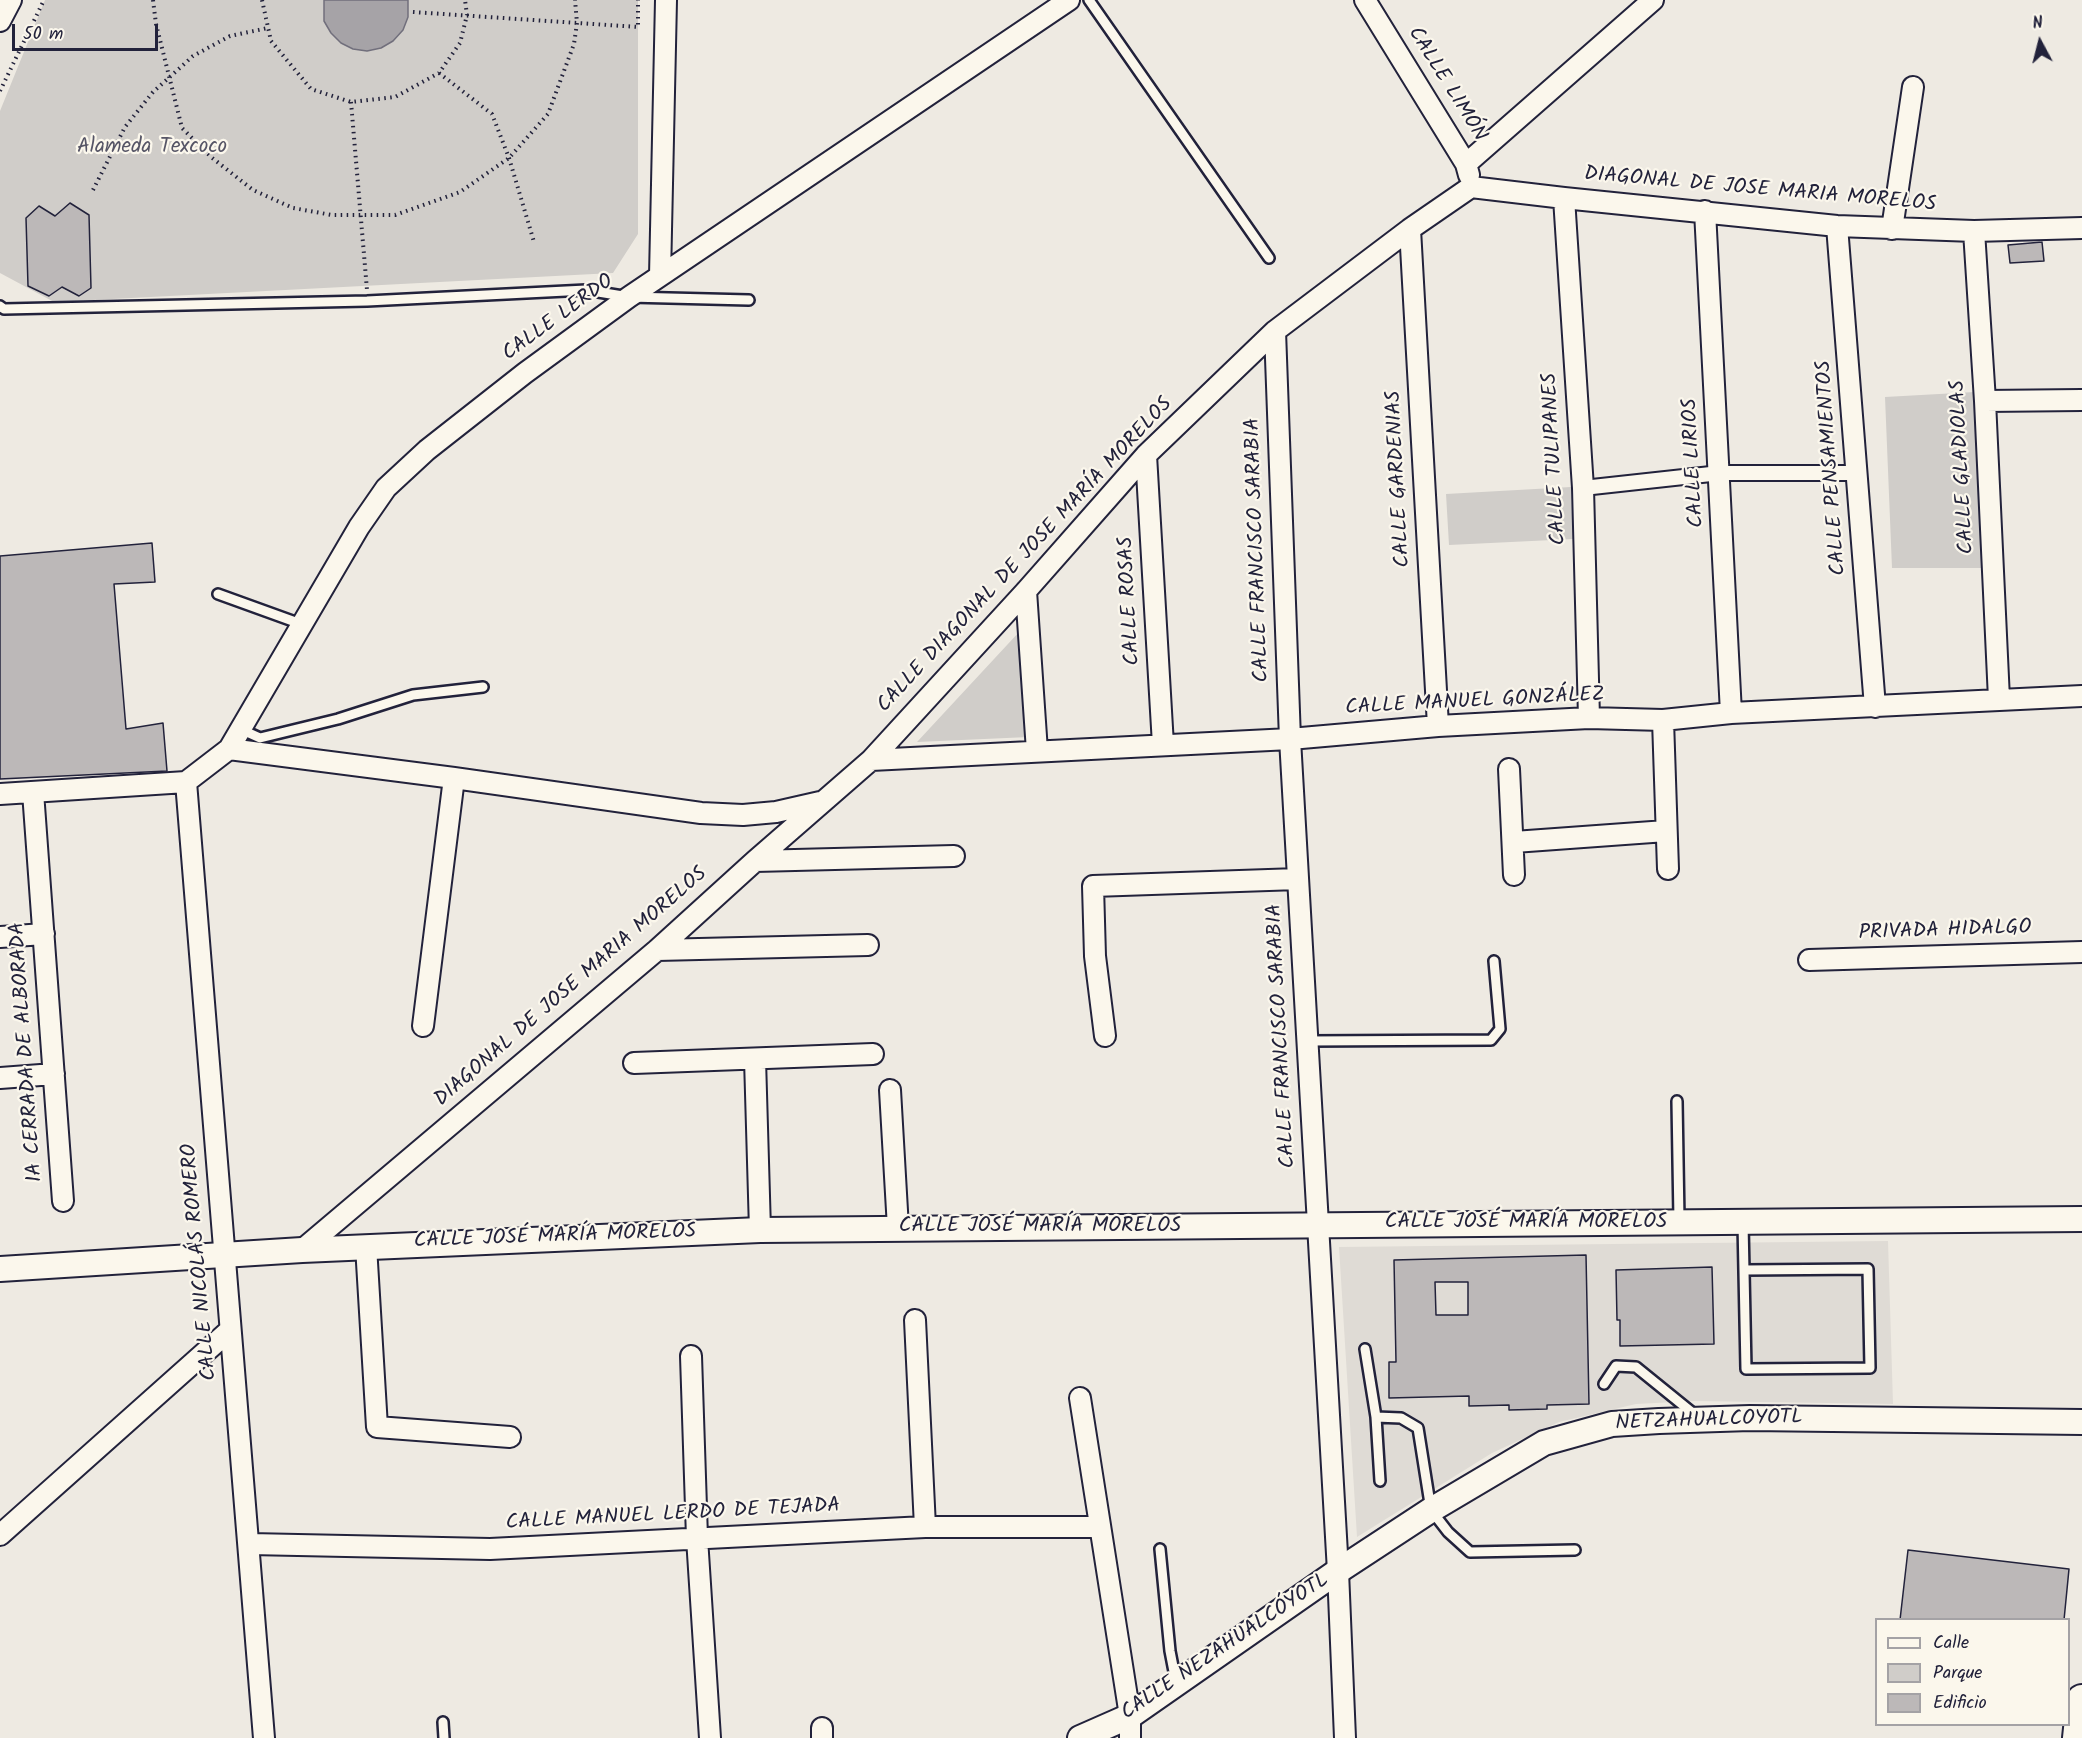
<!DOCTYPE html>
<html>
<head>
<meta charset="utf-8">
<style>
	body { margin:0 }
	#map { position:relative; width:2082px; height:1738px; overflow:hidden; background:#eeeae2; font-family:Kalam,sans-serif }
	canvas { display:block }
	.legend { position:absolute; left:1875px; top:1618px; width:195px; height:108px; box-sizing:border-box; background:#fbf7ec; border:2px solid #a4a2a5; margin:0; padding:8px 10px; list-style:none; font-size:18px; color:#22223b }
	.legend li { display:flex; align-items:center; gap:12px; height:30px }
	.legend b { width:30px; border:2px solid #a4a2a5 }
	.north { position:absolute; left:2010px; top:12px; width:60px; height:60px; -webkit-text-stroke:4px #fbf7ec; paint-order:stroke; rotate:353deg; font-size:16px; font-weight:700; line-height:24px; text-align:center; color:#22223b }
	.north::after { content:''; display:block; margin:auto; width:21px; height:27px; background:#22223b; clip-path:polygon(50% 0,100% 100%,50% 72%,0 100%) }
	.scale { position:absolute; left:12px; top:24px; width:146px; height:27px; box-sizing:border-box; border:3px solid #22223b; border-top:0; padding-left:8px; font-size:18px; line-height:21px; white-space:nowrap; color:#22223b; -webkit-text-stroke:4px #fbf7ec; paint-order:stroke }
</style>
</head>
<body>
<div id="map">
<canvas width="2082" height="1738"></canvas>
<ul class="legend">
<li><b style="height:8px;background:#fbf7ec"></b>Calle</li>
<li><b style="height:16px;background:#d0cdc9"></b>Parque</li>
<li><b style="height:16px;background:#bcb8b8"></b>Edificio</li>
</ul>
<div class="north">N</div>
<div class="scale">50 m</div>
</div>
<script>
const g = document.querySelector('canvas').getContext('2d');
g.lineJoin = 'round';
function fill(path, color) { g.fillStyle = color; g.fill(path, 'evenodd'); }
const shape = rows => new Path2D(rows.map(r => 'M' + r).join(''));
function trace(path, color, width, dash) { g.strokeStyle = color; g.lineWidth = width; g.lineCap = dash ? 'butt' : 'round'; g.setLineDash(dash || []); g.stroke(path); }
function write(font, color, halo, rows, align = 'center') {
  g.font = font + ' Kalam,sans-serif'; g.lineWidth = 4.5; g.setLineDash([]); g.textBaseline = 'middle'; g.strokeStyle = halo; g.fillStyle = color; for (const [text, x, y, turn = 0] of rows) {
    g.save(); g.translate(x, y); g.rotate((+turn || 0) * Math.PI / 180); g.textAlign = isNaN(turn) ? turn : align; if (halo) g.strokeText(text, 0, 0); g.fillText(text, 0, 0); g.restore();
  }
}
const built = shape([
	[1888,1241,1893,1404,1695,1401,1636,1404,1559,1422,1492,1453,1357,1537,1339,1247]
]);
const green = shape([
	[45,0,638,0,638,234,613,273,54,302,0,273,0,111],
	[1975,392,1983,568,1892,568,1885,397],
	[1571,487,1573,539,1449,545,1446,494],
	[1020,631,1029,737,917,742]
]);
const water = shape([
	[324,0,408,0,408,17,403,30,393,41,381,48,367,51,353,49,341,43,331,33,324,21,324,0]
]);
const building = shape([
	[70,203,89,215,91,288,79,296,62,287,49,296,28,286,26,218,39,206,55,216,70,203],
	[2042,242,2044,261,2010,263,2008,245,2042,242],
	[152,543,155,582,114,584,126,729,163,723,167,771,0,779,0,556,152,543],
	[1586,1255,1589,1404,1547,1405,1547,1409,1509,1410,1509,1405,1469,1406,1469,1396,1389,1398,1389,1362,1396,1362,1394,1260,1586,1255],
	[1435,1282,1468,1282,1468,1315,1436,1315,1435,1282],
	[1712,1267,1714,1344,1620,1346,1620,1320,1617,1320,1616,1270,1712,1267],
	[1908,1550,2069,1569,2064,1620,1900,1620,1908,1550]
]);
const path = shape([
	[153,0,156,24,182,128,211,157,253,190,293,208,332,215,395,215,460,192,509,158,548,114,574,44,577,23,575,0],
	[262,0,271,41,311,89,351,102,395,97,439,73,460,43,467,15,465,0],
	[413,12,638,27,638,0],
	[439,73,492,114,509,158,534,242],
	[0,91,44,0],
	[351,102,367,290],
	[93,190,125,127,153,92,193,56,230,36,268,28]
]);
const service = shape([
	[1089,0,1269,258],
	[0,306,4,309,367,301,586,290,629,297,749,300],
	[218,594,301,624],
	[240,729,260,738,338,719,413,695,483,687],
	[1308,1041,1491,1040,1500,1029,1494,961],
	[1677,1101,1679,1220],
	[1743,1223,1746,1369,1870,1368,1868,1269,1745,1270],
	[1365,1349,1376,1417,1401,1418,1418,1428,1431,1510,1448,1532,1470,1552,1575,1550],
	[1604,1384,1616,1366,1636,1367,1694,1414],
	[1376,1417,1380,1481],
	[1160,1549,1170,1651,1176,1682],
	[443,1722,444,1738]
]);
const pedestrian = shape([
	[1583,488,1720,473,1858,473]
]);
const minor = shape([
	[1365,0,1466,164,1469,175],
	[0,21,11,0],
	[1466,164,1653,0],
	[1471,187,1564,198,1837,226,1974,231,2082,228],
	[1564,198,1583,488,1589,718],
	[1705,211,1731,713],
	[1837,226,1875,707],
	[1410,229,1438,726],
	[1892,229,1913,87],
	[1974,231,1985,401,1999,699],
	[660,276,666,0],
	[1275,331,1290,739,1338,1571,1345,1738],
	[1985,401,2082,400],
	[1146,455,1163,745],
	[1026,591,1037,751],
	[1663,720,1668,869],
	[229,749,454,778,701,813,743,815,776,812,820,802],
	[871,760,1290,739,1438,726,1589,718,1663,720,1731,713,2082,696],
	[1509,769,1514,875],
	[186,782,229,749,359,527,386,488,427,450,525,373,629,297,1069,0],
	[186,782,264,1738],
	[33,792,63,1201],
	[0,794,186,782],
	[1514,842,1666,831],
	[755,861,954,856],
	[0,937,44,934],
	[657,950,868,945],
	[1809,960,2082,952],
	[423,1026,454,778],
	[1105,1036,1095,956,1093,886,1298,879],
	[755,1059,760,1230],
	[634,1063,873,1054],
	[0,1078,54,1074],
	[890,1090,898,1228],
	[366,1246,377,1427,510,1437],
	[302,1250,657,950,755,861,871,760,1026,591,1146,455,1275,331,1410,229,1471,187],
	[915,1320,925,1527],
	[691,1356,697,1538,710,1738],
	[1080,1398,1130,1716,1130,1738],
	[0,1535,230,1330],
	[250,1544,490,1549,925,1527,1099,1527],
	[822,1728,822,1738]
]);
const tertiary = shape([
	[0,1269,302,1250,760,1230,2082,1219],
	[1080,1738,1130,1716,1338,1571,1431,1510,1544,1443,1612,1424,1659,1421,1750,1418,2082,1422]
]);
const primary = shape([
	[2078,1738,2082,1700]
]);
const streetNames = [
	["CALLE LIMÓN",1446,85,58],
	["DIAGONAL DE JOSE MARIA MORELOS",1760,191,5],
	["CALLE LERDO",559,319,-36],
	["CALLE TULIPANES",1556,459,-93],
	["CALLE LIRIOS",1695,463,-93],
	["CALLE GLADIOLAS",1964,467,-93],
	["CALLE PENSAMIENTOS",1833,468,-94],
	["CALLE GARDENIAS",1400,479,-93],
	["CALLE FRANCISCO SARABIA",1259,550,-92],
	["CALLE DIAGONAL DE JOSE MARÍA MORELOS",1026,556,-47],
	["CALLE ROSAS",1131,601,-93],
	["CALLE MANUEL GONZÁLEZ",1475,703,-3],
	["PRIVADA HIDALGO",1945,932,-2],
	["DIAGONAL DE JOSE MARIA MORELOS",572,988,-41],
	["CALLE FRANCISCO SARABIA",1283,1036,-93],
	["1A CERRADA DE ALBORADA",28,1052,-94],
	["CALLE JOSÉ MARÍA MORELOS",1526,1223],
	["CALLE JOSÉ MARÍA MORELOS",1040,1227],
	["CALLE JOSÉ MARÍA MORELOS",555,1238,-2],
	["CALLE NICOLÁS ROMERO",201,1262,-95],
	["NETZAHUALCOYOTL",1709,1422,-2],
	["CALLE MANUEL LERDO DE TEJADA",673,1516,-3],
	["CALLE NEZAHUALCÓYOTL",1226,1648,-34]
];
const parkNames = [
	["Alameda Texcoco",152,148]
];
fill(built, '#dfdbd5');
fill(green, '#d0cdc9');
fill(water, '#a6a3a7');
trace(water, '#716f7c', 1.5);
fill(building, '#bcb8b8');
trace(building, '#22223b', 1.5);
trace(service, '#22223b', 14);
trace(pedestrian, '#22223b', 18);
trace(minor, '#22223b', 24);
trace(tertiary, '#22223b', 28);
trace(primary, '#22223b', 34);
trace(path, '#22223b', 4, [1.5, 4.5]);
trace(service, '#fbf7ec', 9);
trace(pedestrian, '#fbf7ec', 14);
trace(minor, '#fbf7ec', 20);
trace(tertiary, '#fbf7ec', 24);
trace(primary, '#fbf7ec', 30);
write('21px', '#22223b', '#fbf7ec', streetNames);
write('21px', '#565566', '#fbf7ec', parkNames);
</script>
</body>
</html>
